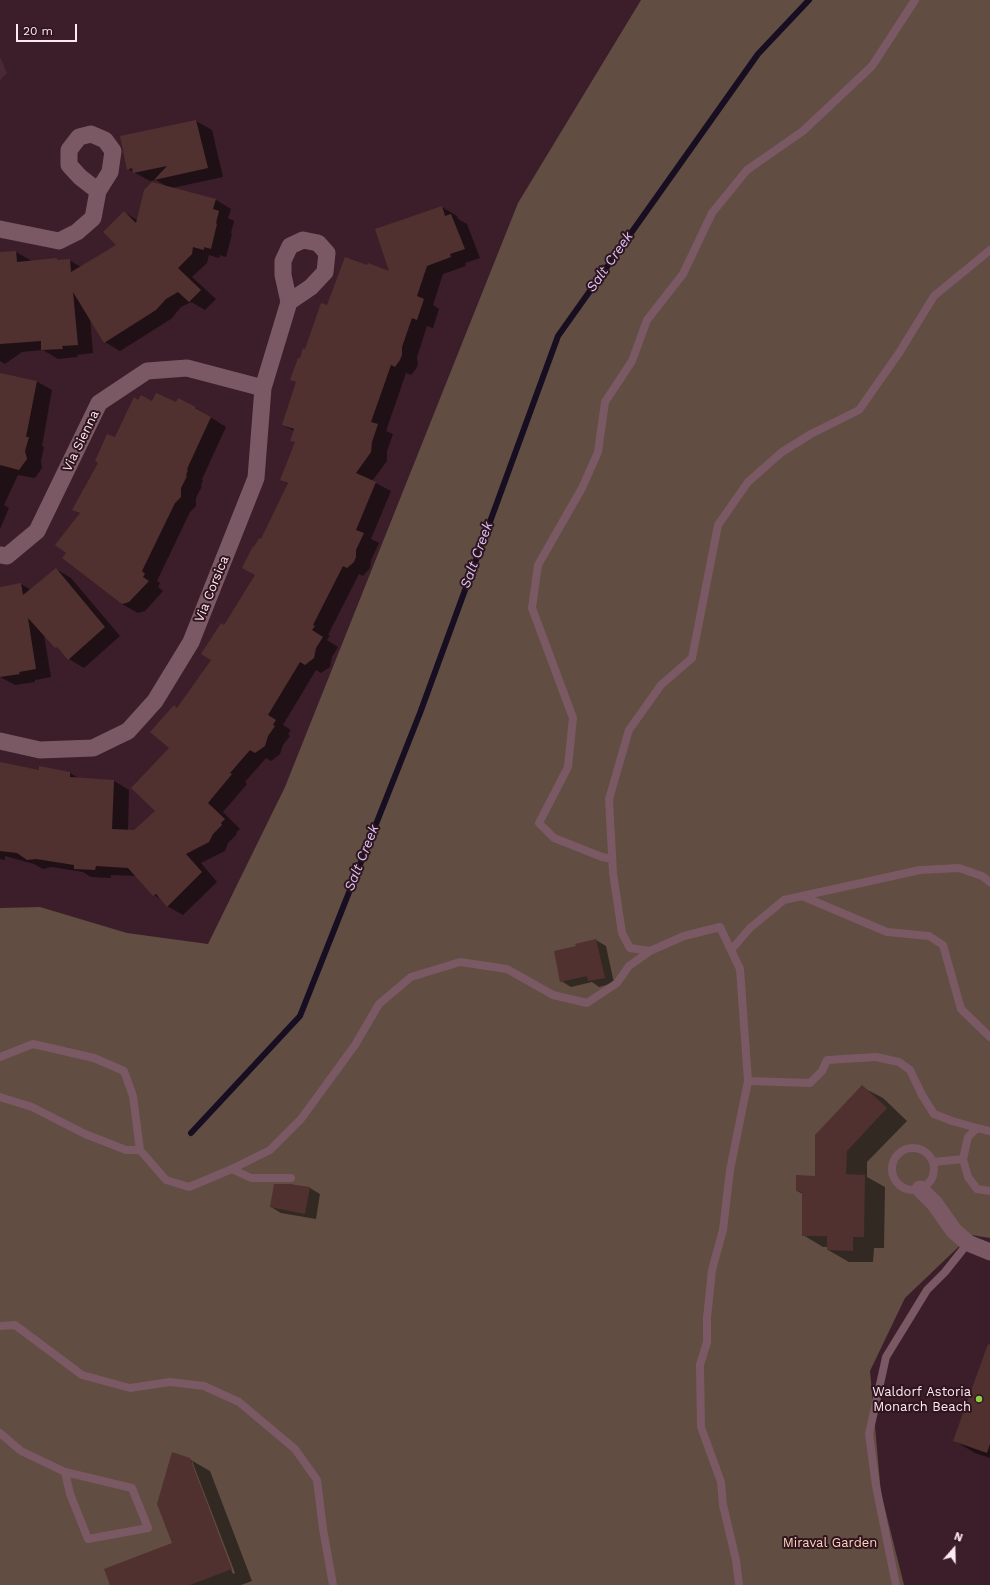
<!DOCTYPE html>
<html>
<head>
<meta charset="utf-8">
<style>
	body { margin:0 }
	#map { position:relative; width:990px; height:1585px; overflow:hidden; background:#3b1e29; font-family:"Work Sans",sans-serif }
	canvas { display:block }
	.north { position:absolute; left:934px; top:1529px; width:40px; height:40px; -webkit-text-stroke:3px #30151f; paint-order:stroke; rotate:20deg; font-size:11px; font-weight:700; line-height:16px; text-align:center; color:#feeaf0 }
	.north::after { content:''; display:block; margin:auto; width:14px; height:18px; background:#feeaf0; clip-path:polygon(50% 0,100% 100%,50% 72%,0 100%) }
	.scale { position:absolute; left:16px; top:24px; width:61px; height:18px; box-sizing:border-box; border:2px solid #feeaf0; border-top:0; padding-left:5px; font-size:12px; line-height:14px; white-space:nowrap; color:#feeaf0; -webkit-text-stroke:3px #30151f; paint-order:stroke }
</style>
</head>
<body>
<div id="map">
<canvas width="990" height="1585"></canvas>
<div class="north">N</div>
<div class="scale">20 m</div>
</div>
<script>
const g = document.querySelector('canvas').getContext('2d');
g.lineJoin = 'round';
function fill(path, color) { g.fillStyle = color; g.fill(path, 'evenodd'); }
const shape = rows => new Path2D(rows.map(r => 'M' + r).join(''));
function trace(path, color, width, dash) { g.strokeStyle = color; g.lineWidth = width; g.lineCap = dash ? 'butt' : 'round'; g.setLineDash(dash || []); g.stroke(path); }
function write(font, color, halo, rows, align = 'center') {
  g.font = font + ' "Work Sans",sans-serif'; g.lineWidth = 4; g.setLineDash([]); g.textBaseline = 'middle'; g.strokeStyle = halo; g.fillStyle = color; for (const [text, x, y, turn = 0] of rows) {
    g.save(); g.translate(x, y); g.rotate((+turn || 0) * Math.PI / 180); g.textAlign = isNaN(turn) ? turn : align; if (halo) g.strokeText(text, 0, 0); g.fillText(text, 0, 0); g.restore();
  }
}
const built = shape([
	[0,57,7,73,0,80]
]);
const green = shape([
	[641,0,990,0,990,1238,971,1235,905,1298,870,1371,881,1493,904,1585,0,1585,0,908,40,907,127,933,208,944,285,787,518,203]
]);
const shadow = shape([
	[196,121,212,130,223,177,172,188,216,200,231,209,228,218,234,221,231,233,232,234,226,257,220,255,219,258,209,255,207,263,192,277,216,299,205,310,191,302,181,307,171,319,120,351,105,342,90,318,93,353,77,355,78,357,58,359,43,350,22,352,5,364,0,361,0,253,16,252,32,261,69,260,81,267,118,245,124,212,137,220,166,186,156,180,150,181,128,169],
	[442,207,457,216,458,219,467,224,480,258,465,263,466,266,443,274,433,305,439,309,433,328,427,326,417,357,418,364,416,369,411,375,406,373,386,431,393,434,387,451,387,461,372,481,391,491,371,539,379,543,371,560,370,568,363,576,359,574,328,635,330,635,327,640,338,647,332,657,330,667,321,673,316,670,283,725,291,730,288,734,290,736,283,745,280,754,271,761,266,758,245,782,247,784,223,812,240,829,236,833,237,834,228,843,225,851,201,863,217,882,183,915,167,906,162,900,154,895,137,876,111,875,111,878,91,877,83,872,52,867,43,869,34,864,5,856,5,860,0,859,0,763,40,771,40,767,70,773,80,779,114,781,129,790,128,831,134,831,157,811,178,709,213,660,225,627,256,575,262,540,288,484,281,479,296,443,291,440,294,431,283,425,297,383,292,380,300,360,328,306,391,273],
	[0,374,36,381,52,390,42,446,44,447,41,461,42,468,35,478,18,475,4,505,9,508,0,529],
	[178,400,196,408,226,427,202,479,203,480,201,485,202,486,196,498,196,506,190,512,157,581,160,583,158,587,163,591,145,611,138,613,122,604,67,553,81,514,74,510,139,401,177,403],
	[56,569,71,578,120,636,84,668,69,659,44,635,51,677,35,680,35,682,15,685,0,677,0,587,21,584,31,590],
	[596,940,606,946,614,983,599,987,592,982,571,987,561,981,577,947],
	[862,1087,883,1098,907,1121,867,1162,867,1177,885,1187,884,1248,874,1248,873,1262,849,1262,828,1250,828,1247,823,1247,803,1235,803,1194,797,1191,816,1177],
	[289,1184,310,1188,320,1194,316,1219,281,1213,271,1207],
	[990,1359,990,1458,975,1453,955,1441],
	[189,1459,210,1471,252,1581,241,1585,111,1585,173,1544],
	[192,1461,235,1573,233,1574,192,1466]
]);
const stream = shape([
	[191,1133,300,1016,420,713,558,336,758,54,809,0]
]);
const building = shape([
	[196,120,208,168,154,180,167,166,133,173,132,168,127,170,120,136],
	[152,182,216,199,213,209,219,211,216,223,217,224,211,249,204,247,204,250,193,247,192,254,178,268,201,290,189,302,178,292,166,299,156,310,104,343,73,292,78,345,62,346,63,349,41,350,41,341,0,344,0,252,16,251,17,262,57,258,57,260,70,259,71,272,116,245,103,232,124,211,136,223,144,190],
	[442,206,445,216,451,214,465,249,450,254,451,257,427,266,417,296,424,299,417,320,412,318,402,347,402,355,400,360,395,367,391,365,371,422,378,424,372,442,371,452,356,473,376,482,356,530,364,533,356,550,356,557,354,562,347,568,343,566,313,625,315,626,312,630,323,637,316,648,314,658,305,665,300,662,268,715,276,720,273,725,275,726,268,736,265,746,255,753,250,750,230,773,232,774,208,803,225,819,221,823,222,825,213,834,209,842,186,854,202,872,167,907,156,894,153,896,128,868,96,866,95,870,74,869,74,865,36,859,27,860,17,853,0,851,0,762,39,770,39,766,70,772,70,777,114,780,112,829,134,830,155,811,131,788,169,748,150,732,174,705,177,708,211,660,201,654,221,623,224,625,255,575,242,568,253,546,254,547,259,538,261,539,288,483,280,480,295,442,290,441,294,429,282,425,296,382,290,380,298,358,300,358,303,348,305,349,321,303,327,305,345,257,367,265,368,263,389,271,375,229],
	[0,373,37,381,26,437,29,437,25,451,27,459,19,470,0,465],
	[156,393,176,402,178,398,196,407,195,408,211,417,187,469,188,470,186,475,187,476,181,488,181,497,175,503,142,571,145,574,143,577,149,581,129,602,122,604,62,558,66,553,55,545,80,513,72,510,98,463,95,461,107,434,115,437,134,397,138,400,141,395,152,401],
	[56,568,105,627,68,660,59,649,56,647,55,648,28,618,36,669,19,672,20,674,0,677,0,587,21,583,23,595],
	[596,939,605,978,588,981,587,976,560,982,554,951,576,946,575,944],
	[862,1085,887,1108,847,1151,846,1174,865,1175,864,1237,853,1237,853,1251,827,1250,827,1236,802,1236,802,1192,796,1191,796,1175,815,1176,815,1135],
	[274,1184,289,1184,310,1187,305,1214,270,1207],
	[988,1344,990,1345,990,1444,987,1453,953,1441],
	[172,1452,190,1458,232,1569,190,1585,110,1585,104,1569,172,1543,157,1504]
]);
const service = shape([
	[612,859,602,857,554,838,539,823,568,767,573,718,532,608,538,565,582,488,598,452,605,402,632,361,647,320,683,274,712,213,747,170,803,131,872,66,915,0],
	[802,896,887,932,929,936,943,945,961,1009,990,1037],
	[731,950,750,928,784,900,920,870,959,868,982,876,990,882],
	[0,1057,33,1044,94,1058,124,1071,133,1096,140,1150,166,1180,189,1187,232,1169,270,1150,301,1119,355,1045,379,1004,411,977,460,962,507,969,553,995,587,1003,617,983,629,966,650,951],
	[748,1081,810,1083,822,1071,827,1060,876,1057,899,1062,910,1070,922,1095,934,1114,952,1121,977,1128],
	[0,1097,32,1107,85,1134,126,1150,140,1150],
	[990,1131,977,1128,968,1137,963,1159,968,1177,977,1189,990,1191],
	'892 1169a21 21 0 1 1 42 0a21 21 0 1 1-42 0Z',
	[934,1162,963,1159],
	[232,1169,251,1178,291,1178],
	[0,1326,15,1325,82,1375,130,1388,170,1382,204,1386,239,1402,295,1449,317,1480,323,1529,333,1585],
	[0,1433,21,1451,65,1472,132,1488,148,1528,88,1539,70,1494,65,1472],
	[739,1585,736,1560,723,1505,721,1482,701,1427,700,1365,707,1342,707,1318,712,1270,723,1230,730,1170,748,1081,740,969,720,927,684,936,650,951,630,948,622,933,613,873,609,799,629,730,661,685,692,658,718,525,748,482,782,452,811,434,859,410,899,353,934,296,990,250],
	[896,1585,876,1486,869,1434,886,1357,927,1290,945,1272,968,1243]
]);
const minor = shape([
	[0,229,59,241,77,232,93,218,98,191,110,172,113,151,105,140,91,134,79,137,69,150,69,165,80,177,98,191],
	[0,555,7,556,37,531,99,403,147,371,187,368,263,388],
	[0,741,40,750,93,748,128,731,155,701,191,642,256,478,263,388,289,302,283,275,283,261,290,246,303,240,318,243,327,253,325,272,311,287,289,302],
	[920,1189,935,1204,954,1231,968,1243,990,1252]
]);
const markers = [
	[979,1399,4,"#8dce44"]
];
const streetNames = [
	["Via Sienna",81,441,-64],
	["Via Corsica",212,589,-68]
];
const poiNames = [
	["Waldorf Astoria",971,1392],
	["Monarch Beach",971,1407]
];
const parkNames = [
	["Miraval Garden",830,1543]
];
const waterNames = [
	["Salt Creek",610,262,-55],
	["Salt Creek",477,555,-70],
	["Salt Creek",362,858,-68]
];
fill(built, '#4b2835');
fill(green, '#614d42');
fill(shadow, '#0007');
trace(stream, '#170e22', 6);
fill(building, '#51312f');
trace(service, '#7a5964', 8);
trace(minor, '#7a5964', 17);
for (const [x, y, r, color] of markers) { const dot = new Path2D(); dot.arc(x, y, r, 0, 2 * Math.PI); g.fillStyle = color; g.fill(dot); trace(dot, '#30151f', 1.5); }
write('13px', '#feeaf0', '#30151f', streetNames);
write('13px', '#feeaf0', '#30151f', poiNames, 'right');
write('13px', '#fbd2bb', '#30151f', parkNames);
write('italic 14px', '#d9c5f6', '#30151f', waterNames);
</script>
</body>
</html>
